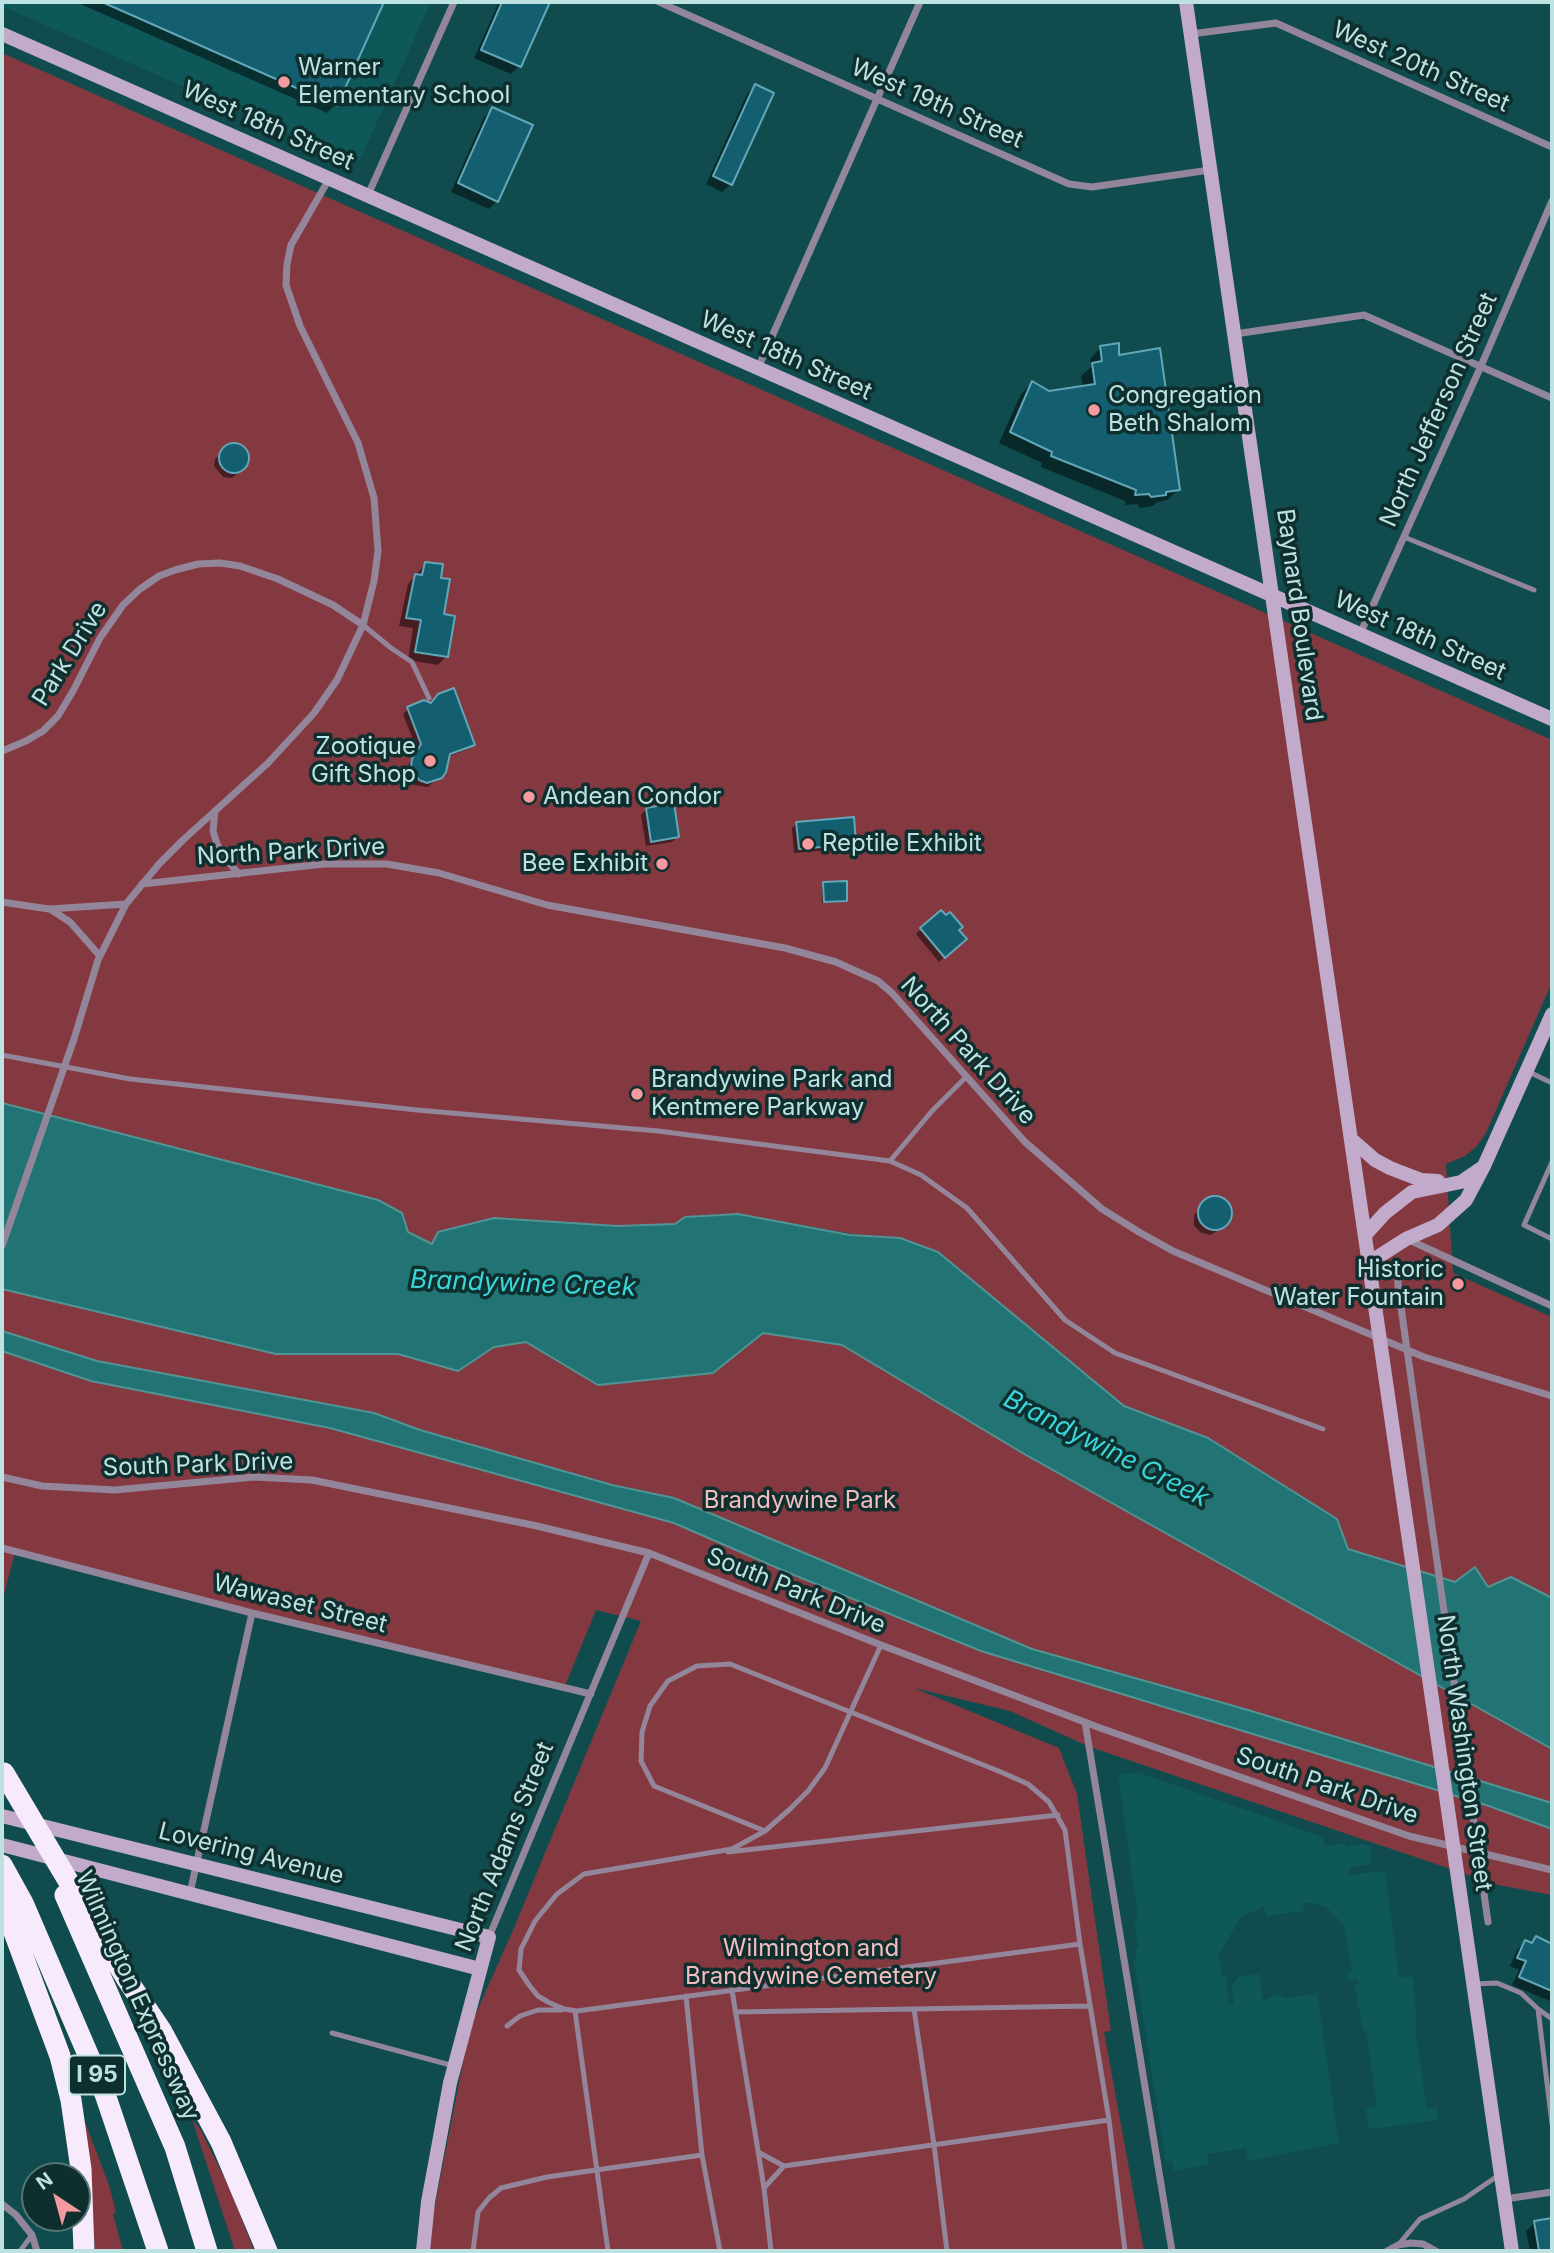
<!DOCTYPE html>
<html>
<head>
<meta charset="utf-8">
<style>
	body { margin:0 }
	#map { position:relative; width:1554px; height:2253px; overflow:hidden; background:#104c4e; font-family:Inter,sans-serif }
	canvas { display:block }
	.frame { position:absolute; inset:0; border:4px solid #bee1e1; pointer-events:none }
	.north { position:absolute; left:21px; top:2162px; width:70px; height:70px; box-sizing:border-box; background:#0f2f2f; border:2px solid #557676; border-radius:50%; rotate:324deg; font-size:19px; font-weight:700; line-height:28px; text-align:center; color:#bee1e1 }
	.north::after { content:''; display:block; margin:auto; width:24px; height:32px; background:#f59b9f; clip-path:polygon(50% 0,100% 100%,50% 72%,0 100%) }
</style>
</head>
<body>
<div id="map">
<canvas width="1554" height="2253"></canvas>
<div class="frame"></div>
<div class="north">N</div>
</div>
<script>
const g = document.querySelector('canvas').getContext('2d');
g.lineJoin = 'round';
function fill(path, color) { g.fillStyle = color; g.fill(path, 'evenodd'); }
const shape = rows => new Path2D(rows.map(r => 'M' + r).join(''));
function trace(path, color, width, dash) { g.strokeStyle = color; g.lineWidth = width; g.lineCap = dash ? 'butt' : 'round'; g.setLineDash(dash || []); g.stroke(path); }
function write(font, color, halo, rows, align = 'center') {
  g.font = font + ' Inter,sans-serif'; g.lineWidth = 7; g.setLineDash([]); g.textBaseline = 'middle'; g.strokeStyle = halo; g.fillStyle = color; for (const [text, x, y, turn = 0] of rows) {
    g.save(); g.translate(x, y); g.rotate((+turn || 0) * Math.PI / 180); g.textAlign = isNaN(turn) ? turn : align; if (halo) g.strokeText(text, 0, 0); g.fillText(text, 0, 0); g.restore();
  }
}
const built = shape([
	[2,2,431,2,361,158,358,162,353,162,2,6],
	[1138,1772,1323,1837,1325,1846,1345,1843,1346,1847,1363,1844,1370,1846,1372,1864,1349,1868,1349,1875,1385,1871,1399,1978,1413,1977,1417,2027,1415,2028,1427,2109,1437,2107,1438,2120,1369,2129,1366,2109,1377,2107,1366,2031,1363,2031,1355,1988,1355,1984,1359,1984,1358,1979,1348,1980,1346,1972,1352,1970,1344,1925,1327,1908,1311,1902,1303,1903,1304,1911,1266,1916,1264,1907,1241,1917,1219,1954,1222,1976,1226,1977,1229,2005,1234,2005,1232,1985,1239,1977,1259,1974,1263,2001,1276,1995,1281,1995,1283,1998,1317,1994,1339,2143,1248,2161,1246,2148,1208,2154,1209,2164,1174,2171,1172,2161,1166,2162,1134,1960,1136,1958,1136,1950,1139,1949,1134,1919,1138,1918,1118,1775]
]);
const green = shape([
	[2,53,1552,740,1552,982,1486,1133,1477,1146,1465,1156,1446,1164,1453,1273,1552,1317,1552,1598,1511,1577,1488,1587,1455,1582,1348,1549,1337,1519,1208,1438,1124,1406,938,1252,870,1237,738,1214,719,1214,676,1224,617,1226,494,1218,432,1244,408,1232,378,1200,2,1103],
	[2,1289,276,1354,398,1354,458,1371,494,1347,526,1342,598,1385,713,1373,762,1333,842,1345,1026,1455,1552,1749,1552,1895,1498,1885,1090,1747,1010,1711,914,1688,1059,1748,1077,1794,1111,2031,1104,2032,1144,2251,426,2251,470,2027,514,1928,641,1621,596,1610,565,1686,15,1552,2,1603],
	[78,2104,109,2185,116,2212,113,2214,123,2251,95,2251,91,2183],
	[192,2119,200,2129,231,2191,254,2251,235,2251]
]);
const water = shape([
	[2,1103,378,1200,402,1213,408,1232,432,1244,438,1232,494,1218,617,1226,675,1224,685,1217,738,1214,850,1235,900,1238,938,1252,1124,1406,1208,1438,1337,1519,1348,1549,1455,1582,1475,1567,1488,1587,1511,1577,1552,1598,1552,1749,1026,1455,842,1345,763,1333,713,1373,598,1385,526,1342,494,1347,458,1371,398,1354,276,1354,2,1289,2,1103],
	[2,1331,97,1361,374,1413,420,1430,612,1485,674,1498,1032,1649,1248,1710,1552,1803,1552,1829,1489,1806,981,1651,789,1573,674,1523,330,1428,91,1381,2,1351,2,1331]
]);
const shadow = shape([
	[76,2,291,2,297,4,298,2,382,2,335,105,327,113],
	[499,2,548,2,519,66,511,74,474,58],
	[755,86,731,184,722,192,706,184,747,94],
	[493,109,497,201,489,209,451,192,484,117],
	[1101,347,1117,357,1179,489,1167,500,1157,502,1153,506,1140,508,1137,504,1125,505,1125,501,1041,467,1042,463,999,443,1021,394,1032,383,1049,393,1083,388,1081,376,1091,367,1090,359],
	[233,444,240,445,248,459,245,466,239,472,232,478,223,477,214,466,215,459],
	[426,563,442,615,446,657,438,665,408,660,413,628,399,626,408,584],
	[408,709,473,744,468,749,447,757,439,777,428,787,414,785,409,780,408,766,417,750,403,714],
	[646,809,678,836,672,842,646,846,641,815],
	[797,823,854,843,850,848,794,853,792,828],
	[824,884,846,900,844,902,822,903,822,886],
	[921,929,957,931,959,944,939,962,916,934],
	[1210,1199,1224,1202,1229,1210,1228,1220,1214,1233,1210,1235,1200,1232,1194,1225,1194,1215],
	[1536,1938,1552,1945,1552,2002,1512,1985,1519,1970,1510,1966,1517,1950,1525,1942,1530,1944],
	[1552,2220,1552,2251,1530,2251,1526,2231,1535,2223]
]);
const building = shape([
	[102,2,384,2,337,106,102,2],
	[502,2,550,2,521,67,481,50,502,2],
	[755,84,774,93,732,185,713,176,755,84],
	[492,107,533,125,498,202,458,183,492,107],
	[1119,343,1119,355,1160,348,1180,490,1166,492,1166,495,1151,497,1149,494,1135,495,1136,490,1051,456,1052,452,1010,432,1032,381,1049,391,1095,384,1092,363,1102,361,1100,346,1119,343],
	'219 458a15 15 0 1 1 30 0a15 15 0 1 1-30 0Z',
	[425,562,443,564,441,578,450,579,444,614,455,616,448,657,415,652,421,620,406,618,415,574,422,575,425,562],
	[454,688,475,745,450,754,446,772,442,778,427,783,419,780,411,767,412,759,421,744,407,707,424,700,431,703,438,694,454,688],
	[674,803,679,837,651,842,646,808,674,803],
	[854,817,856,844,799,849,796,822,854,817],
	[847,881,847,901,824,902,823,882,847,881],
	[941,910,946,915,950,912,963,927,959,930,967,939,945,958,920,928,941,910],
	'1198 1213a17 17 0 1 1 34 0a17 17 0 1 1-34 0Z',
	[1536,1936,1552,1944,1552,1991,1519,1977,1526,1961,1517,1958,1525,1940,1532,1943,1536,1936],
	[1552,2218,1552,2251,1539,2251,1534,2221,1552,2218]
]);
const lane = shape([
	[1404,537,1534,590],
	[363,625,391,648,412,662,429,698],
	[2,1055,130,1079,417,1110,658,1131,890,1161,921,1175,967,1208,1065,1320,1115,1353,1323,1429],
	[1527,1071,1552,1083],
	[890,1161,932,1111,966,1077],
	[1552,1162,1524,1225,1552,1239],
	[881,1645,825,1768,808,1791,790,1809,765,1831,732,1849,584,1874,557,1894,535,1921,521,1949,519,1970,529,1985,538,1996,548,2002,564,2009,577,2011,1080,1944],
	[765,1831,654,1786,641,1761,642,1732,650,1706,668,1681,697,1666,730,1664,1001,1772,1028,1784,1049,1802,1065,1830,1080,1944,1109,2120,1125,2251],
	[728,1852,1058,1815],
	[1475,1984,1497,1983,1521,1993,1538,2009],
	[732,1990,764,2188,771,2251],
	[686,1996,702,2155,720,2251],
	[914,2009,934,2145,947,2251],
	[575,2011,608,2251],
	[735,2012,1090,2006],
	[1552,2019,1538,2009,1552,2124],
	[507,2026,520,2016,538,2010,562,2010],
	[332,2033,454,2066],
	[758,2152,784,2166,764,2188],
	[784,2166,1109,2120],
	[1399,2244,1420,2219,1464,2199,1499,2175],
	[20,2251,32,2235],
	[473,2251,478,2212,489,2198,501,2188,547,2177,702,2155]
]);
const street = shape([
	[659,2,1069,184,1092,187,1210,170],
	[1191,34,1276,23,1552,147],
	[368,195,454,2],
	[1235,334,1364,315,1552,398],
	[758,368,920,2],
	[1360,634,1481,366,1552,201],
	[2,751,26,741,43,731,58,716,73,691,100,638,123,605,140,589,159,576,175,570,198,564,220,563,240,566,278,579,333,605,363,625],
	[215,811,213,831,217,844,224,857,239,874],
	[142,884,324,864,387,864,439,873,547,905,785,948,836,962,878,981,892,993,1025,1142,1102,1209,1139,1232,1173,1251,1424,1357,1552,1396],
	[2,902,49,909,126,904],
	[50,909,70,922,100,956],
	[1407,1239,1552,1306],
	[2,1246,74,1039,98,960,126,904,159,864,183,840,268,763,314,713,337,680,363,625,374,581,378,551,374,498,358,443,300,326,286,285,287,264,291,245,329,179],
	[1408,1264,1398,1277,1398,1286,1488,1922],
	[2,1477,42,1486,115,1490,254,1477,312,1480,537,1526,649,1553,881,1645,1103,1729,1409,1836,1552,1870],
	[2,1548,252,1613,591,1694],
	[1085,1722,1172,2251],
	[190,1893,252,1613],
	[489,1937,649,1553],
	[1505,2199,1552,2192],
	[2,2204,16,2215,32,2235,37,2251],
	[1387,2251,1398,2245,1411,2243,1423,2244,1436,2251]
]);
const secondary = shape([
	[1186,2,1512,2251],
	[2,34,1552,719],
	[1351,1139,1375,1160,1390,1168,1421,1180,1438,1181],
	[1365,1235,1385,1213,1412,1192,1461,1182,1483,1167],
	[1370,1262,1406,1239,1438,1225,1466,1200,1484,1166,1552,1014],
	[2,1816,489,1937,450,2083,428,2202,423,2251],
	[2,1845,480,1969]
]);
const highway = shape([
	[4,1773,126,1978,161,2030,221,2142,267,2251],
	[2,1865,23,1903,105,2094,158,2251],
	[65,1895,175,2147,207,2251],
	[2,1900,60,2056,71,2100,81,2169,84,2251]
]);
const markers = [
	[284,82,7,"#f59b9f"],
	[1094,410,7,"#f59b9f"],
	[430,761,7,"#f59b9f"],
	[529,797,7,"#f59b9f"],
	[808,844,7,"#f59b9f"],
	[662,864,7,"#f59b9f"],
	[637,1094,7,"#f59b9f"],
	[1458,1284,7,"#f59b9f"]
];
const shields = [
	[97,2075,56]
];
const shieldNames = [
	["I 95",97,2075]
];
const streetNames = [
	["West 20th Street",1421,67,24],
	["West 19th Street",937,104,24],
	["West 18th Street",268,126,24],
	["West 18th Street",786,356,24],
	["North Jefferson Street",1439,410,-66],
	["Baynard Boulevard",1299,615,82],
	["West 18th Street",1420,636,24],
	["Park Drive",70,654,-58],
	["North Park Drive",291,852,-3],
	["North Park Drive",968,1051,48],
	["South Park Drive",198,1465,-2],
	["South Park Drive",796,1591,22],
	["Wawaset Street",300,1604,14],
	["North Washington Street",1464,1753,82],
	["South Park Drive",1327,1786,19],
	["North Adams Street",505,1847,-68],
	["Lovering Avenue",251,1854,14],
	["Wilmington Expressway",137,1996,66]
];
const poiNames = [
	["Warner",298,68],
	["Elementary School",298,96],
	["Congregation",1108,396],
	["Beth Shalom",1108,424],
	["Zootique",416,747,"right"],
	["Gift Shop",416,775,"right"],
	["Andean Condor",543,797],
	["Reptile Exhibit",822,844],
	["Bee Exhibit",648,864,"right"],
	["Brandywine Park and",651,1080],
	["Kentmere Parkway",651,1108],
	["Historic",1444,1270,"right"],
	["Water Fountain",1444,1298,"right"]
];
const parkNames = [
	["Brandywine Park",800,1501],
	["Wilmington and",811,1949],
	["Brandywine Cemetery",811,1977]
];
const waterNames = [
	["Brandywine Creek",523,1284,2],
	["Brandywine Creek",1106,1449,27]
];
fill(built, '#0e5859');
fill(green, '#843940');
fill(water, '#227374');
trace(water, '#519495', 2);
fill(shadow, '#0007');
fill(building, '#135e6f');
trace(building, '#62a6b8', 2);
trace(lane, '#94869a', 5);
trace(street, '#94869a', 7);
trace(secondary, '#c2abca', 14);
trace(highway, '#f8eafd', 21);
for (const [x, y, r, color] of markers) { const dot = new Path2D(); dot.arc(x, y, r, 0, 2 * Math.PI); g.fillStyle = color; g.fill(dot); trace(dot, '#0f2f2f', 2.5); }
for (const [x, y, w] of shields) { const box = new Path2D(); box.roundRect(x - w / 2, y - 19.5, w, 39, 5); g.fillStyle = '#0f2f2f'; g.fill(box); trace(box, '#bee1e1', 2); }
write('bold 23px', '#bee1e1', null, shieldNames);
write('24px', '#bee1e1', '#0f2f2f', streetNames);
write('24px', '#bee1e1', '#0f2f2f', poiNames, 'left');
write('24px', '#f3bdbe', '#0f2f2f', parkNames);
write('italic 26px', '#3ad6d9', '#0f2f2f', waterNames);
</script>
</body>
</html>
